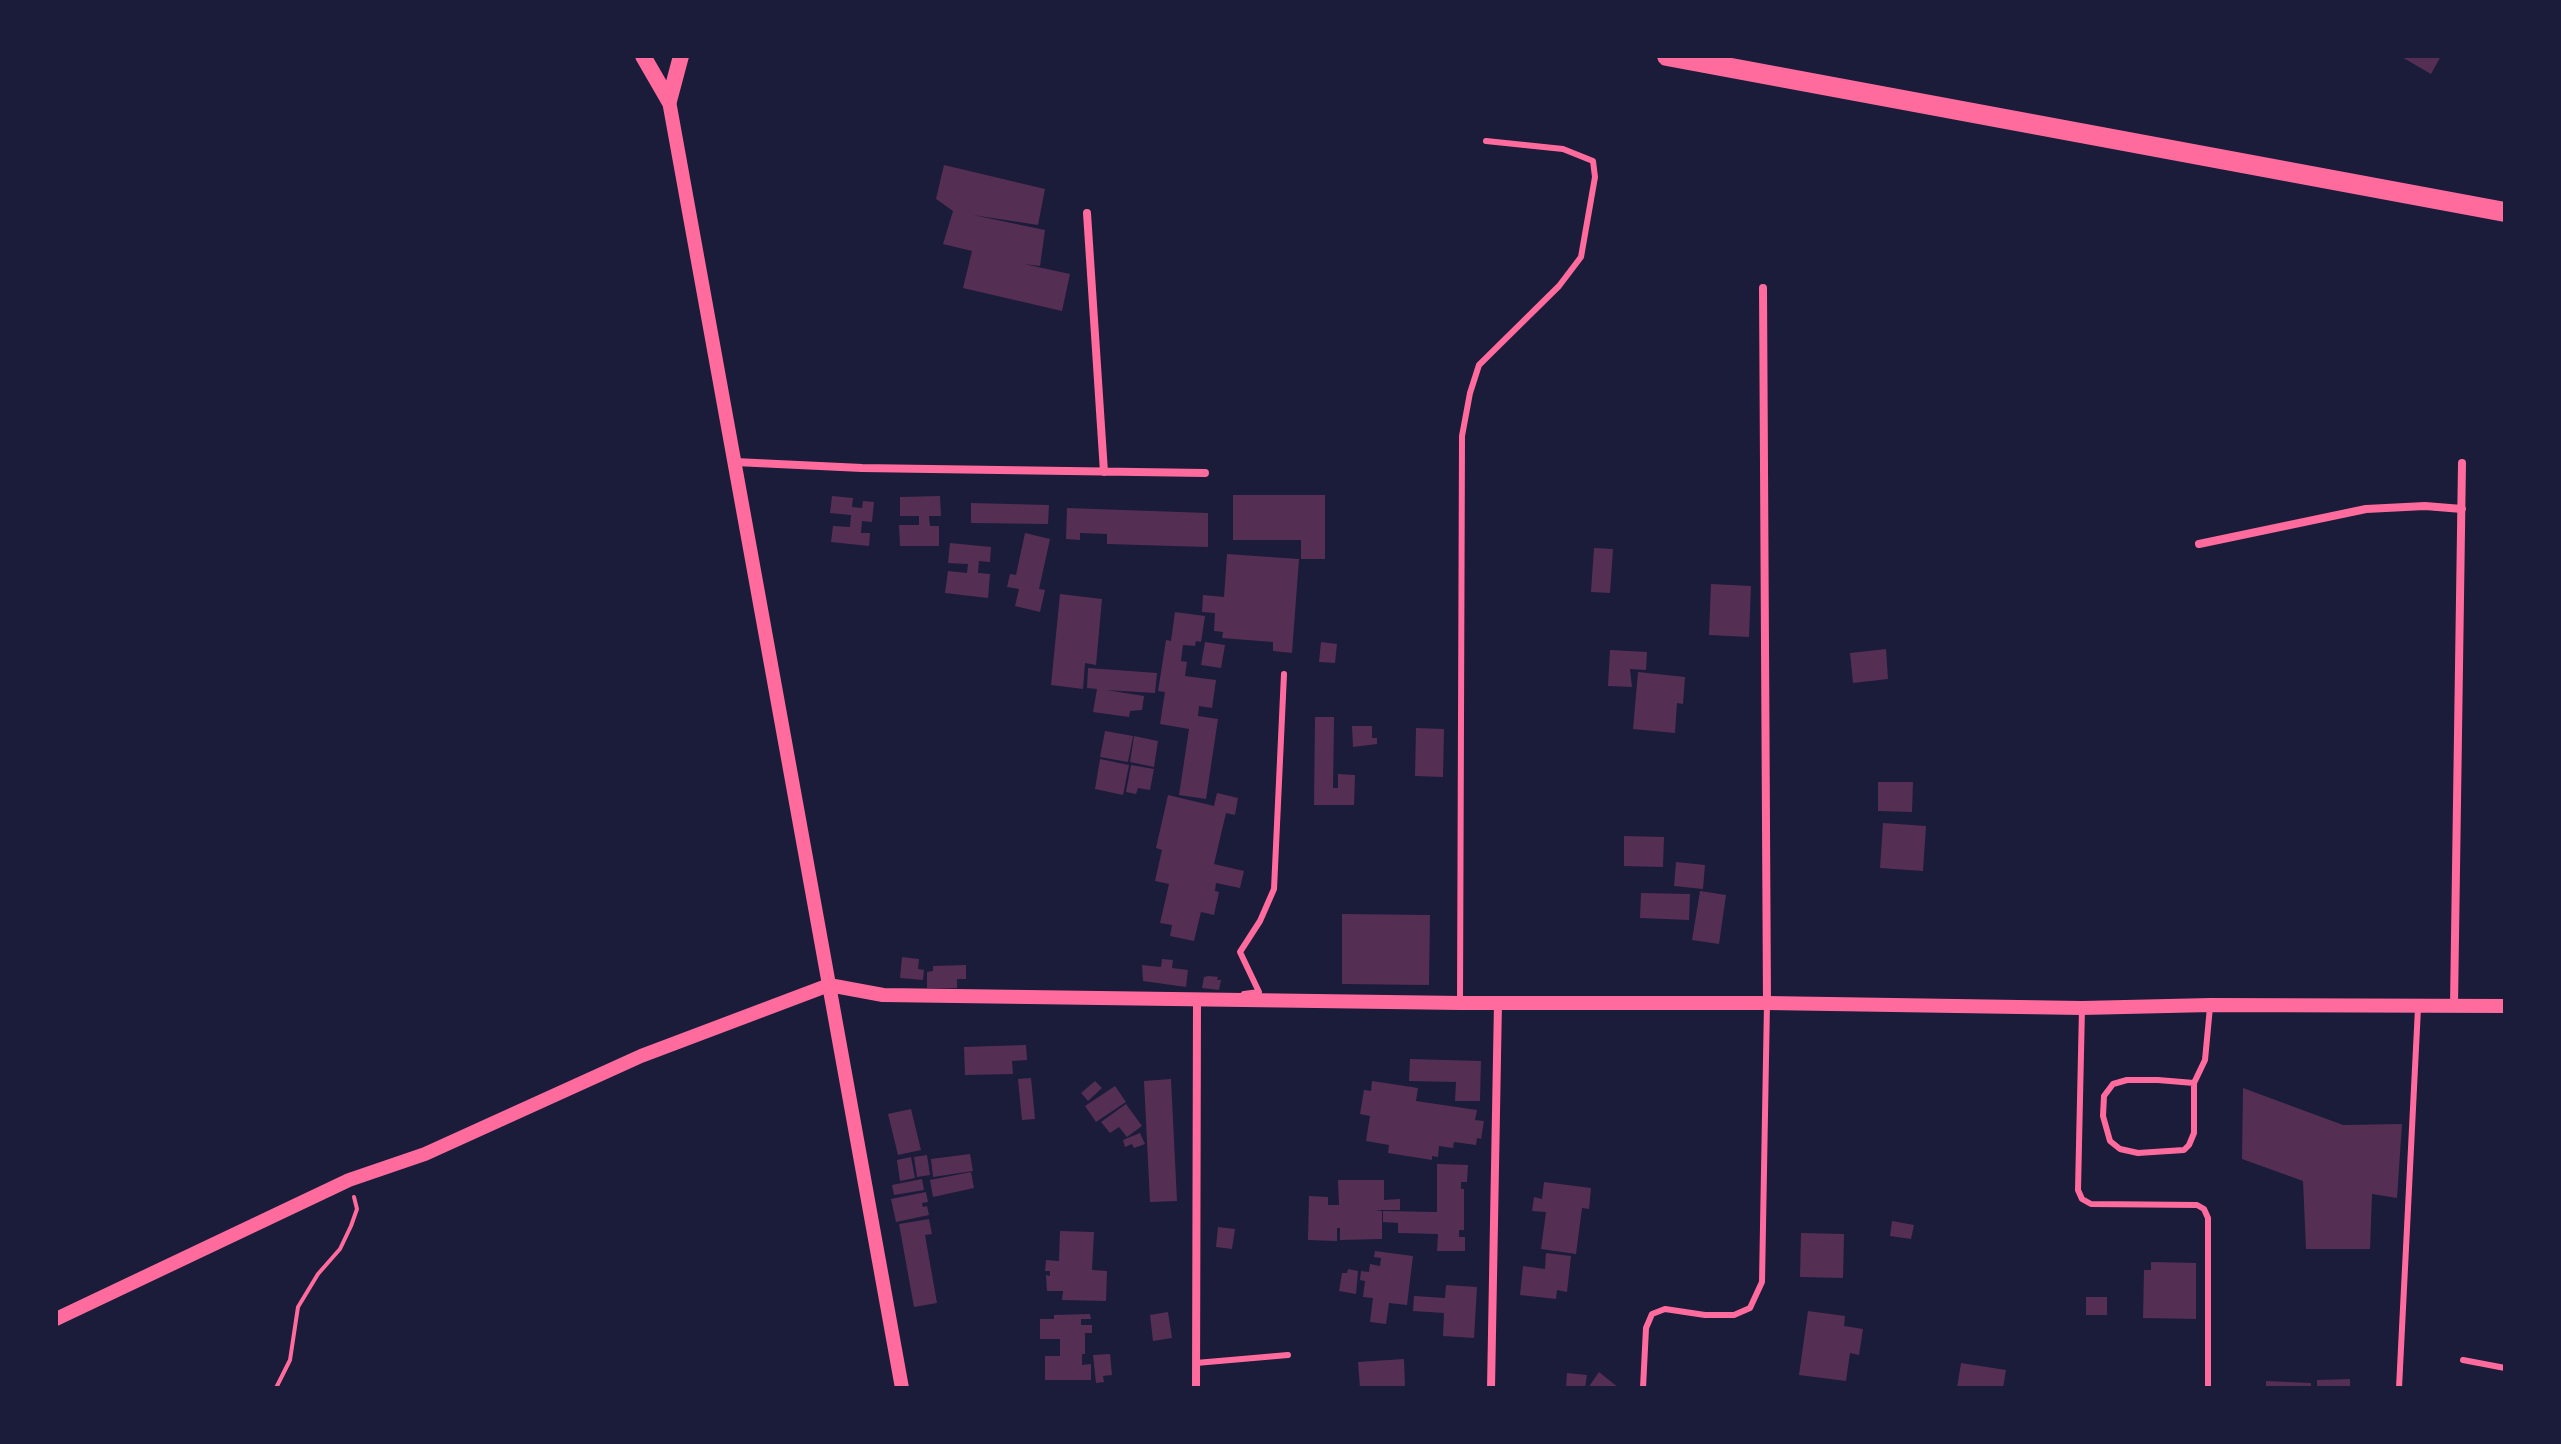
<!DOCTYPE html>
<html>
<head>
<meta charset="utf-8">
<style>
	body { margin:0 }
	#map { position:relative; width:2561px; height:1444px; overflow:hidden; background:#1b1b3a; font-family:Inter,sans-serif }
	canvas { display:block }
	.frame { position:absolute; inset:0; border:58px solid #1b1b3a; pointer-events:none }
</style>
</head>
<body>
<div id="map">
<canvas width="2561" height="1444"></canvas>
<div class="frame"></div>
</div>
<script>
const g = document.querySelector('canvas').getContext('2d');
g.lineJoin = 'round';
function fill(path, color) { g.fillStyle = color; g.fill(path, 'evenodd'); }
const shape = rows => new Path2D(rows.map(r => 'M' + r).join(''));
function trace(path, color, width, dash) { g.strokeStyle = color; g.lineWidth = width; g.lineCap = dash ? 'butt' : 'round'; g.setLineDash(dash || []); g.stroke(path); }
const building = shape([
	[2400,56,2441,56,2431,74],
	[944,165,1045,189,1038,225,973,215,1045,230,1040,266,1024,264,1070,274,1062,311,963,288,972,251,943,244,953,211,936,199],
	[1233,495,1325,495,1325,559,1301,559,1301,540,1233,540],
	[832,496,853,498,852,507,862,508,863,501,874,502,872,522,862,521,861,533,870,533,869,546,831,542,833,526,850,527,851,515,830,513],
	[940,496,941,516,929,516,930,526,939,526,939,546,900,546,899,525,919,525,919,516,900,516,900,497],
	[971,503,1049,505,1048,524,971,523],
	[1067,508,1208,513,1208,547,1107,544,1107,534,1080,533,1080,540,1066,539],
	[1025,533,1050,539,1039,589,1045,590,1040,612,1015,606,1019,589,1007,587,1010,574,1016,575],
	[950,543,991,547,990,562,979,561,978,573,990,574,988,598,945,593,948,571,967,573,968,564,948,563],
	[1594,548,1613,549,1610,593,1591,592],
	[1227,554,1299,559,1292,653,1273,651,1273,642,1222,638,1223,632,1214,631,1215,613,1202,612,1203,595,1224,597],
	[1711,584,1751,586,1749,637,1709,635],
	[1060,594,1102,599,1096,665,1085,663,1083,689,1051,685],
	[1175,612,1205,616,1201,642,1196,641,1195,646,1183,645,1181,661,1187,662,1185,676,1216,680,1212,708,1199,706,1198,716,1218,719,1206,799,1179,795,1189,729,1160,724,1165,692,1158,691,1166,640,1171,641],
	[1205,642,1225,645,1221,668,1201,665],
	[1321,642,1337,644,1335,663,1319,662],
	[1886,649,1888,679,1853,683,1850,653],
	[1610,650,1647,652,1646,670,1630,669,1632,687,1608,686],
	[1088,668,1157,673,1155,693,1106,690,1144,696,1142,710,1130,711,1129,717,1093,712,1097,689,1087,688],
	[1638,672,1685,677,1683,704,1677,703,1675,733,1633,729],
	[1315,717,1334,717,1333,788,1338,788,1338,774,1355,775,1354,805,1314,805],
	[1352,726,1372,726,1372,738,1377,738,1377,744,1353,747],
	[1416,728,1444,729,1443,777,1415,776],
	[1105,731,1133,736,1128,762,1100,757],
	[1134,736,1158,741,1154,767,1130,762],
	[1100,759,1129,765,1123,795,1095,789],
	[1131,765,1154,769,1150,790,1138,788,1136,794,1126,792],
	[1878,782,1913,782,1912,812,1878,811],
	[1217,793,1238,798,1235,815,1226,813,1214,864,1244,871,1240,888,1216,883,1215,891,1219,892,1214,915,1201,912,1194,941,1170,936,1172,925,1160,923,1169,884,1155,881,1162,850,1156,848,1168,795,1214,806],
	[1883,823,1926,826,1923,871,1880,868],
	[1624,836,1664,837,1663,867,1624,866],
	[1676,862,1705,865,1703,889,1674,886],
	[1700,891,1726,895,1719,944,1692,940],
	[1641,893,1690,894,1689,920,1640,918],
	[1342,914,1430,915,1429,985,1342,984],
	[902,957,919,959,918,969,924,970,923,980,900,978],
	[1162,959,1173,960,1172,968,1188,970,1186,987,1143,981,1142,965,1161,967],
	[966,965,966,979,957,979,957,988,927,988,927,972,933,971,933,966],
	[1209,976,1218,977,1217,980,1221,980,1219,990,1202,988,1204,977],
	[1026,1045,1027,1060,1012,1061,1013,1074,965,1075,964,1047],
	[1410,1059,1481,1061,1480,1101,1455,1101,1456,1082,1409,1081],
	[1031,1078,1035,1119,1022,1120,1018,1079],
	[1171,1079,1177,1201,1150,1202,1144,1081],
	[1095,1081,1102,1088,1088,1101,1081,1093],
	[1372,1081,1418,1088,1416,1101,1477,1110,1475,1120,1484,1121,1481,1139,1477,1138,1476,1145,1454,1142,1453,1148,1439,1146,1438,1157,1432,1156,1432,1160,1388,1153,1389,1145,1366,1141,1370,1116,1360,1114,1364,1090,1371,1091],
	[1115,1086,1126,1102,1096,1122,1085,1106],
	[2243,1088,2343,1125,2402,1124,2397,1198,2372,1194,2370,1249,2306,1249,2303,1181,2242,1159],
	[1126,1104,1142,1126,1127,1137,1119,1127,1110,1133,1101,1122],
	[911,1109,921,1150,898,1155,888,1114],
	[1140,1133,1145,1144,1134,1148,1132,1144,1125,1147,1123,1140],
	[970,1154,973,1171,933,1177,931,1159],
	[927,1155,930,1175,917,1177,914,1157],
	[911,1157,915,1178,900,1181,897,1160],
	[1437,1164,1468,1165,1467,1182,1461,1182,1461,1189,1464,1189,1464,1230,1459,1230,1459,1237,1465,1237,1465,1251,1437,1251,1438,1234,1398,1233,1398,1223,1383,1222,1383,1211,1437,1212],
	[971,1172,974,1188,933,1197,930,1180],
	[922,1179,924,1190,894,1195,892,1185],
	[1338,1180,1384,1180,1384,1200,1400,1199,1400,1210,1375,1210,1382,1211,1382,1239,1340,1240,1340,1228,1337,1228,1337,1241,1308,1240,1309,1196,1328,1197,1328,1205,1339,1205],
	[1544,1182,1591,1188,1589,1209,1582,1208,1576,1254,1541,1249,1546,1212,1532,1211,1534,1197,1542,1199],
	[926,1192,928,1202,922,1203,923,1207,927,1206,929,1215,896,1222,891,1199],
	[929,1219,932,1234,925,1235,937,1303,914,1307,899,1224],
	[1892,1221,1914,1225,1911,1239,1890,1236],
	[1218,1227,1235,1229,1232,1249,1216,1247],
	[1060,1231,1094,1232,1092,1270,1107,1271,1106,1301,1062,1300,1063,1291,1047,1291,1046,1275,1050,1276,1050,1271,1045,1271,1046,1260,1059,1261],
	[1801,1233,1844,1234,1843,1278,1800,1277],
	[1375,1251,1413,1256,1407,1305,1389,1303,1386,1324,1370,1322,1373,1298,1363,1297,1365,1281,1360,1280,1361,1271,1369,1272,1370,1264,1380,1266,1381,1258,1374,1257],
	[1546,1253,1571,1256,1567,1292,1557,1290,1556,1299,1520,1295,1523,1266,1545,1269],
	[2151,1262,2196,1263,2196,1319,2143,1318,2144,1270,2151,1270],
	[1348,1269,1358,1271,1356,1294,1339,1291,1342,1273,1347,1273],
	[1446,1285,1477,1287,1474,1338,1443,1336,1444,1313,1413,1311,1414,1296,1445,1298],
	[2086,1297,2107,1297,2107,1315,2086,1315],
	[1808,1311,1845,1316,1844,1326,1863,1329,1859,1355,1850,1353,1846,1381,1799,1375],
	[1168,1312,1172,1338,1153,1341,1150,1315],
	[1090,1314,1091,1319,1081,1319,1081,1325,1092,1325,1092,1333,1085,1333,1085,1354,1082,1354,1082,1365,1091,1364,1091,1380,1045,1380,1045,1356,1060,1356,1060,1339,1040,1339,1040,1319,1054,1319,1054,1315],
	[1110,1354,1112,1375,1103,1376,1104,1382,1096,1383,1093,1355],
	[1404,1359,1405,1388,1360,1388,1358,1362],
	[1961,1363,2006,1370,2003,1388,1957,1388],
	[1599,1372,1619,1388,1588,1388],
	[1567,1373,1587,1375,1585,1388,1566,1388],
	[2350,1379,2350,1388,2317,1388,2317,1380],
	[2266,1381,2311,1383,2311,1388,2266,1388]
]);
const path = shape([
	[276,1388,290,1360,298,1307,318,1274,340,1249,351,1226,357,1209,354,1197]
]);
const service = shape([
	[1244,994,1259,992,1240,952,1260,921,1274,889,1284,674],
	[1460,1003,1462,436,1470,393,1479,365,1559,286,1581,257,1595,177,1593,161,1563,149,1486,141],
	[2082,1008,2078,1190,2082,1199,2091,1204,2197,1205,2204,1209,2208,1218,2208,1388],
	[2194,1083,2158,1080,2127,1080,2113,1084,2104,1096,2103,1116,2110,1141,2120,1149,2138,1153,2184,1150,2189,1145,2194,1133,2194,1083,2205,1060,2210,1007],
	[2463,1360,2505,1368],
	[1196,1363,1288,1355],
	[1643,1388,1646,1328,1652,1314,1665,1309,1705,1315,1734,1315,1750,1308,1762,1282,1767,1003],
	[2399,1388,2418,1008]
]);
const minor = shape([
	[1087,213,1104,472],
	[1763,288,1767,1003],
	[735,462,862,468,1205,473],
	[2199,544,2366,509,2425,506,2462,509],
	[2454,1005,2462,463],
	[1196,1388,1197,999],
	[1491,1388,1498,1002]
]);
const tertiary = shape([
	[669,101,902,1388],
	[56,1319,349,1180,425,1154,641,1056,829,985,883,995,1460,1003,1767,1003,2082,1008,2211,1005,2505,1006]
]);
const secondary = shape([
	[643,56,669,101],
	[669,101,681,56]
]);
const primary = shape([
	[1667,56,2505,212]
]);
fill(building, '#542f53');
trace(path, '#ff6b9d', 4);
trace(service, '#ff6b9d', 6);
trace(minor, '#ff6b9d', 8);
trace(tertiary, '#ff6b9d', 14);
trace(secondary, '#ff6b9d', 16);
trace(primary, '#ff6b9d', 20);
</script>
</body>
</html>
